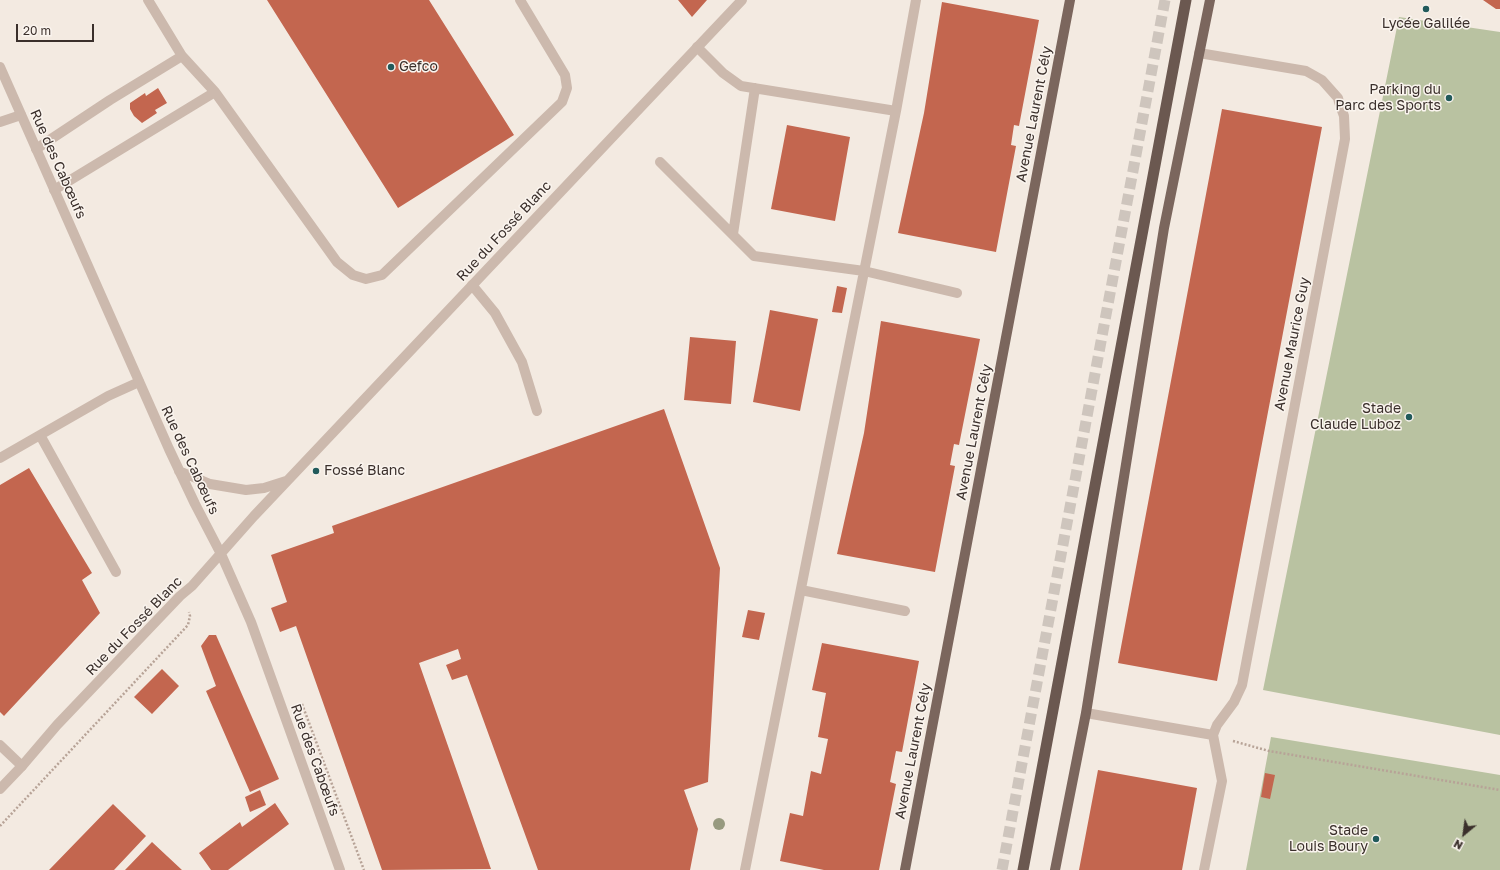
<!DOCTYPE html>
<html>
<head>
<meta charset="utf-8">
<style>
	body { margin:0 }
	#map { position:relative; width:1500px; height:870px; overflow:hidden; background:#f3eae1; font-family:"Golos Text",sans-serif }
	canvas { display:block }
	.north { position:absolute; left:1444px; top:814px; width:40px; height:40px; -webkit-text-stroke:3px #faf4ee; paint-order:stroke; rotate:209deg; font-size:11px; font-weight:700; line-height:16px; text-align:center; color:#3a2f2b }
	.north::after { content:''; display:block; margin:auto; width:14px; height:18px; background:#3a2f2b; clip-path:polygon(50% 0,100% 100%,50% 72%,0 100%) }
	.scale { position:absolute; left:16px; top:24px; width:78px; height:18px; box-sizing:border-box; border:2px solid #3a2f2b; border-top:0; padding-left:5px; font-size:12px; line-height:14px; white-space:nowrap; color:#3a2f2b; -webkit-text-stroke:3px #faf4ee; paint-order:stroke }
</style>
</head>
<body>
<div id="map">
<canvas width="1500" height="870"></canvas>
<div class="north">N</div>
<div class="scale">20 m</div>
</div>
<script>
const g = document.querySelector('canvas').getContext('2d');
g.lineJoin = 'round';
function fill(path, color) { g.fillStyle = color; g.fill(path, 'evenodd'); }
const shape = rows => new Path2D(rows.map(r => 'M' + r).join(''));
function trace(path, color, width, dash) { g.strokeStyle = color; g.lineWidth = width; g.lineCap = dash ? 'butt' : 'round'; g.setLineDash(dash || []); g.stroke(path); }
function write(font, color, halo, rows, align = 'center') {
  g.font = font + ' "Golos Text",sans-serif'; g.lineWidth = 3; g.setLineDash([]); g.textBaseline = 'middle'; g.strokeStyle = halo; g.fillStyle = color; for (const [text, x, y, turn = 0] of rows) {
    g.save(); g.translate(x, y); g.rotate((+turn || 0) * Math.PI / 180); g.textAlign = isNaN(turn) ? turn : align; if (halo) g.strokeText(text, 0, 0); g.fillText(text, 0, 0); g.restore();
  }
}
const green = shape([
	[1399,17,1500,32,1500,735,1263,690],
	[1271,737,1500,775,1500,870,1246,870]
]);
const building = shape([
	[267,0,429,0,514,135,398,208],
	[678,0,707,0,692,17],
	[1483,0,1500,0,1500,9,1496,9],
	[942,2,1039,20,1019,126,1014,125,1011,145,1016,146,996,252,898,233,924,113],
	[158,88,167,103,155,110,157,113,142,123,134,116,130,109,130,103,145,93,146,96],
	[1222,109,1322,127,1217,681,1118,663],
	[787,125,850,137,835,221,771,209],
	[837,286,847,288,842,313,832,312],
	[770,310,818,319,800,411,753,402],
	[881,321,980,339,959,445,954,444,950,465,955,466,935,572,837,554,864,433],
	[690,337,736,341,731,404,684,400],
	[664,409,720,568,708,782,684,790,698,829,690,870,538,870,467,675,452,680,446,665,461,659,458,649,419,663,491,869,382,870,296,626,280,632,271,608,287,602,271,555,334,533,332,526],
	[29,468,92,573,82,580,100,613,4,716,0,712,0,485],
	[748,610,765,613,759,640,742,637],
	[209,635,216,635,279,779,250,792,206,691,216,686,201,646],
	[822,643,919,661,902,752,896,751,890,782,896,784,879,870,824,870,780,861,790,813,803,816,811,771,821,774,828,739,818,737,826,693,812,690],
	[162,669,179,686,152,714,134,697],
	[1098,770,1197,788,1182,870,1079,870],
	[1265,773,1275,775,1270,799,1261,797],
	[260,790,266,805,250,812,245,797],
	[275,803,289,824,228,870,211,870,199,853,240,822,242,827],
	[113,804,146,836,114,870,49,870],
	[152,842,182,870,125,870]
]);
const trunkTunnel = shape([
	[1002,870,1165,0]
]);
const path = shape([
	[302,704,364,870],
	[1233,741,1269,751,1500,790],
	[0,826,188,625,190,616,189,612]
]);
const service = shape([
	[148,0,182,56,215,92,337,262,353,275,366,279,382,275,562,102,567,88,565,75,520,0],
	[697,47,723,73,741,86,896,111,916,0],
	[0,122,21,115],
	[36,149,110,100,182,56],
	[660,162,754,256,864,271,957,293],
	[54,190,215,92],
	[733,234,755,88],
	[472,285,495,313,522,362,537,411],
	[40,435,116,572],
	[0,458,108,396,139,382],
	[801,590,905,611],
	[0,745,22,766],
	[745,870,896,111]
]);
const minor = shape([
	[1199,53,1306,71,1322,80,1338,98,1339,102,1344,116,1345,139,1242,685,1234,702,1217,725,1213,735,1222,781,1204,870],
	[0,67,169,449,195,504,221,554,251,622,340,870],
	[179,471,210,484,246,490,264,488,286,481],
	[1086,713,1213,735],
	[0,789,22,766,57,725,180,596,192,586,254,516,742,0]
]);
const primary = shape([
	[905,870,1070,0],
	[1055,870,1086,713,1164,228,1210,0]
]);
const trunk = shape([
	[1023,870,1186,0]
]);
const trees = [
	[719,824]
];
const markers = [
	[1426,9,4,"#215a5b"],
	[391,67,4,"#215a5b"],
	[1449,98,4,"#215a5b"],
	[1409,417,4,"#215a5b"],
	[316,471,4,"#215a5b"],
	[1376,839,4,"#215a5b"]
];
const poiNames = [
	["Lycée Galilée",1426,24,"center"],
	["Gefco",399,67,"left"],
	["Parking du",1441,90],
	["Parc des Sports",1441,106],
	["Stade",1401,409],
	["Claude Luboz",1401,425],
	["Fossé Blanc",324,471,"left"],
	["Stade",1368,831],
	["Louis Boury",1368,847]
];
const streetNames = [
	["Avenue Laurent Cély",1034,114,-79],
	["Rue des Cabœufs",58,164,66],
	["Rue du Fossé Blanc",504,231,-47],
	["Avenue Maurice Guy",1292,344,-79],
	["Avenue Laurent Cély",974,432,-79],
	["Rue des Cabœufs",190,460,65],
	["Rue du Fossé Blanc",134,626,-46],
	["Avenue Laurent Cély",913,751,-79],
	["Rue des Cabœufs",315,760,70]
];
fill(green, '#b9c2a1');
fill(building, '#c3664f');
trace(trunkTunnel, '#cec5bd', 11, [11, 5.5]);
trace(path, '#b7a397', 2.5, [2, 2]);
trace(service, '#ccb9ad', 10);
trace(minor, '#ccb9ad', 10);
trace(primary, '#7b665d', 10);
trace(trunk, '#6b5850', 11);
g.fillStyle = '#979a7f';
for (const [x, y] of trees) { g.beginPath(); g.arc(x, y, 6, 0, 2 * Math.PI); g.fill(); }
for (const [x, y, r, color] of markers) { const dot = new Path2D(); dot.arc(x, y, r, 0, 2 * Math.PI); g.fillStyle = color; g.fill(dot); trace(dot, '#faf4ee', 1.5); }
write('14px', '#3a2f2b', '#faf4ee', poiNames, 'right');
write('14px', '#3a2f2b', '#faf4ee', streetNames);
</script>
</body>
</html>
